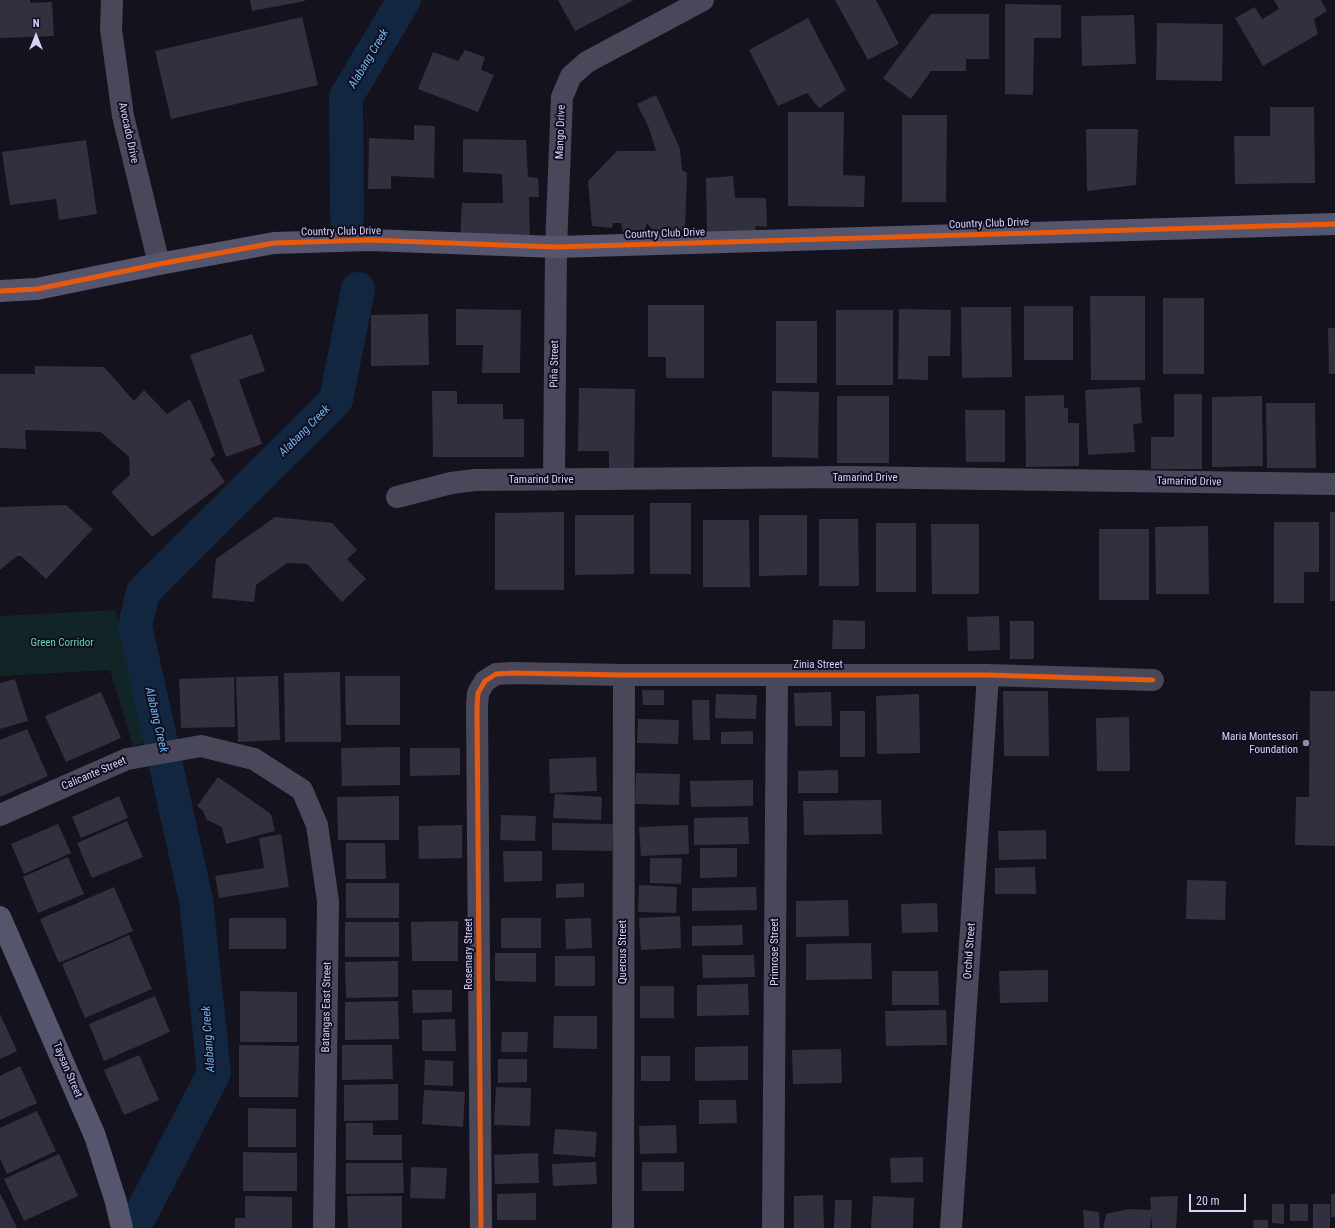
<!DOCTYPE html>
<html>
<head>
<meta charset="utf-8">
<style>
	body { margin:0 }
	#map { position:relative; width:1335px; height:1228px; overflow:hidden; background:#14121c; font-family:"Roboto Condensed",sans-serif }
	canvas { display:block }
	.north { position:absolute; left:16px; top:16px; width:40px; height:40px; -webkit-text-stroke:3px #110f1f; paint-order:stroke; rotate:0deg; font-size:11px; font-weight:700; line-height:16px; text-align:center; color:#d4d1fb }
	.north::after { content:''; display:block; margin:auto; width:14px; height:18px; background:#d4d1fb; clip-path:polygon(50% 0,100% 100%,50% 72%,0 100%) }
	.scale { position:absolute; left:1189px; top:1194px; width:57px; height:18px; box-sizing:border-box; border:2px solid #d4d1fb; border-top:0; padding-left:5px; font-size:12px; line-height:14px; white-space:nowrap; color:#d4d1fb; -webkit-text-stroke:3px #110f1f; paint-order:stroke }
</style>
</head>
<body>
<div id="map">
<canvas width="1335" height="1228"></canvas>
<div class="north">N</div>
<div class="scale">20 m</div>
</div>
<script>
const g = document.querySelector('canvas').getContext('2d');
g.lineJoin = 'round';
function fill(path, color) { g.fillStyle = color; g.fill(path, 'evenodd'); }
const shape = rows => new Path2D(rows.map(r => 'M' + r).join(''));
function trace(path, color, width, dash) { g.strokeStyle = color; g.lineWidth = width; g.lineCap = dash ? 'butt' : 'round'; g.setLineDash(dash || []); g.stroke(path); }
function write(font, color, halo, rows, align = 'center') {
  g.font = font + ' "Roboto Condensed",sans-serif'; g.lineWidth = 4; g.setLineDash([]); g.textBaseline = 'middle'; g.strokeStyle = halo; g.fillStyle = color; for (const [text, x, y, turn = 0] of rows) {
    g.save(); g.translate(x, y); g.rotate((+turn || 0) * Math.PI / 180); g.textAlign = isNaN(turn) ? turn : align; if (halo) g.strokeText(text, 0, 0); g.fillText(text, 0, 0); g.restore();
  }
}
const green = shape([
	[115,610,155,739,133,746,110,670,0,676,0,616]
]);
const river = shape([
	[347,218,346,97,404,0],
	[141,1214,214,1073,196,900,135,626,143,592,336,400,358,289]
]);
const building = shape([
	[0,0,30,0,30,3,52,2,54,36,0,38],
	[250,0,305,0,305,1,252,11],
	[558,0,634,0,575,31],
	[835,0,876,0,899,44,868,60],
	[1274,0,1321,0,1327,11,1314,19,1318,34,1263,66,1235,18,1255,7,1262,19,1279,9],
	[1005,4,1061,5,1061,38,1034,38,1033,95,1005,94],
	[931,14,989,14,989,59,966,59,966,71,931,71,911,99,883,78],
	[1134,15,1136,64,1082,66,1081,16],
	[302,17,318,85,171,119,155,51],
	[808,18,846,90,819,108,807,93,778,106,749,50],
	[1157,23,1223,24,1222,81,1156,80],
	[465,50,485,57,481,70,494,75,478,112,418,89,433,52,458,61],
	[656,95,680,149,682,170,687,173,685,231,662,234,652,230,647,223,643,235,632,238,623,232,621,223,613,223,612,228,592,226,588,181,617,151,656,151,649,128,637,104],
	[1270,107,1314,107,1315,183,1235,184,1234,136,1270,136],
	[788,112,844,112,843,175,865,176,864,207,788,206],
	[902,115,947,115,946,202,902,202],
	[414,125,435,126,434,178,391,176,391,189,368,189,369,138,414,140],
	[1086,129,1138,129,1136,185,1087,191],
	[463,139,526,140,528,177,538,178,539,197,529,197,530,241,460,240,462,203,503,203,502,174,463,172],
	[86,140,97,214,59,220,56,199,10,205,2,152],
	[733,176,735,198,766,198,767,227,755,226,757,237,707,238,706,178],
	[1090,296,1145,296,1145,380,1091,380],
	[1163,298,1204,298,1204,374,1163,374],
	[648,305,704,305,704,378,666,378,666,357,648,357],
	[1024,306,1073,306,1073,360,1024,360],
	[961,307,1011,307,1012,377,962,378],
	[456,309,521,310,520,373,482,373,483,345,456,345],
	[899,309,951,310,950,356,928,356,928,380,898,379],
	[836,310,893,310,893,385,836,385],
	[428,314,429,365,371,366,371,315],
	[776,321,817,321,817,383,776,383],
	[1328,328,1335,328,1335,374,1329,374],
	[252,334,265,371,239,380,262,444,226,457,190,355],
	[35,366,104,367,134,401,144,390,167,414,190,399,215,455,210,459,225,482,152,537,111,492,130,475,129,457,101,432,25,430,26,449,0,448,0,374,35,374],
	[1140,387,1142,423,1133,424,1135,452,1088,455,1085,390],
	[579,388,635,389,634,470,609,470,609,451,578,451],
	[432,391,457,391,457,404,503,404,503,419,524,419,524,457,433,457],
	[772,391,819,392,818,458,772,457],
	[1174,394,1202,394,1202,469,1151,469,1151,437,1174,437],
	[1064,395,1064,408,1068,408,1068,423,1079,423,1079,466,1026,467,1025,396],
	[837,396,889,396,889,463,837,463],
	[1262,396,1263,466,1212,467,1212,397],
	[1266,403,1315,403,1316,468,1267,468],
	[965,410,1005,410,1005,462,966,462],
	[650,503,691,503,691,574,650,574],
	[66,505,93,529,46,579,21,556,17,556,0,570,0,507],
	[564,512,564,590,495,590,495,513],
	[1330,512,1335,512,1335,601,1330,601],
	[575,515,634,515,634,574,575,575],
	[759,515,807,515,807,575,759,576],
	[275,517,332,523,357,550,347,559,366,579,342,602,307,564,287,563,256,585,254,602,212,598,216,559],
	[819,519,858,519,859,586,819,586],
	[703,520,749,520,750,587,703,587],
	[1274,522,1319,522,1319,572,1304,572,1304,603,1274,603],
	[876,523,916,523,916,592,876,592],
	[931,524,979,524,979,594,932,594],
	[1208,526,1209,594,1156,594,1155,527],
	[1099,529,1149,529,1149,600,1099,600],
	[999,616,1000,650,968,651,967,617],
	[833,620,865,621,865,649,832,649],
	[1010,621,1034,621,1034,659,1010,659],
	[340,672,341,742,285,742,284,673],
	[278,676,280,740,238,742,236,677],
	[345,676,400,676,400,725,346,725],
	[234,677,235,727,181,728,179,679],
	[15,679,28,721,0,729,0,683],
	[642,690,664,690,664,705,643,705],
	[1003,691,1048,691,1049,756,1004,756],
	[1310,691,1335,691,1335,846,1295,845,1296,797,1309,797],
	[101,692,121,738,66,762,45,716],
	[831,692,832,726,795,726,794,693],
	[716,694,757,695,756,719,715,718],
	[919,694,920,753,877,754,876,696],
	[692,700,709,700,710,740,693,740],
	[840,711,865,711,865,757,840,757],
	[1129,717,1130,771,1097,771,1096,718],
	[638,719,679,720,678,744,637,743],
	[27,729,48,776,0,797,0,740],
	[753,731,753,744,721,744,721,732],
	[400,747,400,785,342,786,341,748],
	[410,748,460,748,460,775,410,776],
	[596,757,597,791,550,793,549,759],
	[838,770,838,793,798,793,798,771],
	[636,773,680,774,679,805,635,804],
	[218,777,271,814,275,831,226,844,222,827,207,820,203,811,197,806],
	[753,780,753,806,691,807,690,781],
	[555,794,602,797,601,820,553,818],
	[119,796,128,818,81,838,72,817],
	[399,796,399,840,338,840,337,797],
	[881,800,882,834,804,835,803,801],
	[501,815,536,816,535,841,500,840],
	[748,817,749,844,694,845,694,818],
	[127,821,143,857,92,878,77,843],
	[552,823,613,824,612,851,552,850],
	[58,824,71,853,24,874,11,844],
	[462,825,462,858,419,859,418,826],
	[688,825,689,854,641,856,639,827],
	[1046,830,1046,859,999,860,998,831],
	[281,834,289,887,219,898,215,876,264,868,259,838],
	[346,843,385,843,386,879,346,879],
	[700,848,737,848,737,877,700,878],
	[503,851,542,851,542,881,504,882],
	[68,857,84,894,38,913,23,877],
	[650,858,682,858,681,884,650,883],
	[1035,867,1036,894,995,894,995,868],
	[1187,880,1226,881,1225,920,1186,919],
	[346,883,399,883,399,918,346,918],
	[584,883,584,897,556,898,556,884],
	[639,885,677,887,676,913,638,912],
	[114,887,133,931,59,963,40,919],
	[756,887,757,910,692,911,692,888],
	[848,900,849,936,796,937,796,901],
	[937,903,938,932,902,933,901,904],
	[680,916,681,948,641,950,639,918],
	[229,918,286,918,286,949,229,949],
	[501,918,541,918,541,948,501,948],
	[591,918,592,948,566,949,565,919],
	[458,921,458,961,412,961,411,922],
	[345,922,399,922,399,957,345,957],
	[742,925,743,945,692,946,692,926],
	[129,935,152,989,85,1018,62,964],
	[871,943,872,979,806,980,806,944],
	[495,953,536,953,536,982,495,981],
	[702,955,754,955,755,977,703,978],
	[555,956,595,956,595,986,555,986],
	[398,961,398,997,346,998,345,962],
	[1048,970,1048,1002,1000,1003,999,971],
	[892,971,938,971,939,1005,892,1005],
	[748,984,749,1015,697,1016,697,985],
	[640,986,674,986,674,1018,640,1018],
	[412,990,452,990,452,1012,413,1013],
	[240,991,297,992,297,1042,240,1042],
	[155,996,170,1032,104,1061,89,1024],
	[398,1001,399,1039,345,1040,345,1002],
	[946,1010,947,1045,886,1046,885,1011],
	[0,1014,17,1051,0,1059],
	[554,1016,597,1016,597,1049,553,1048],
	[455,1019,456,1051,422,1051,422,1020],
	[502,1032,528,1032,527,1052,501,1052],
	[239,1045,299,1046,298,1097,239,1097],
	[342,1045,392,1045,393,1079,342,1080],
	[748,1046,748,1080,695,1081,695,1047],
	[841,1049,842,1083,793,1084,792,1050],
	[139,1055,159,1100,124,1115,104,1070],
	[641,1056,670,1056,670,1081,641,1081],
	[498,1059,527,1059,527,1082,498,1083],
	[425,1060,453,1061,453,1086,424,1085],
	[20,1066,37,1103,0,1120,0,1076],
	[398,1084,398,1120,344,1121,344,1085],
	[496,1087,531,1088,530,1126,494,1125],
	[424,1090,465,1092,463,1127,422,1124],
	[699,1100,736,1100,737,1123,699,1124],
	[248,1108,296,1109,296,1147,248,1147],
	[37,1111,56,1151,7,1174,0,1159,0,1128],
	[346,1123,373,1123,373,1135,402,1135,402,1160,346,1160],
	[676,1125,677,1153,640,1154,639,1126],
	[555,1129,597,1132,595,1157,553,1154],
	[243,1152,297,1153,297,1191,243,1191],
	[538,1153,539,1183,495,1184,494,1155],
	[59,1154,78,1196,24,1221,4,1179],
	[923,1157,923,1182,891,1183,890,1158],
	[596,1162,597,1184,553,1186,552,1164],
	[642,1162,684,1162,684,1191,642,1191],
	[346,1163,403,1163,404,1193,346,1194],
	[411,1167,447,1168,445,1199,410,1198],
	[0,1193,17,1228,0,1228],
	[536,1193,536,1220,497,1220,497,1194],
	[1331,1194,1335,1194,1335,1217,1331,1217],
	[823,1195,824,1228,794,1228,794,1196],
	[245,1196,292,1197,292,1228,235,1228,235,1218,245,1218],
	[347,1196,402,1196,402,1228,348,1228],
	[873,1196,914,1198,913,1228,871,1228],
	[1178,1196,1176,1228,1152,1228,1151,1215,1150,1228,1103,1228,1106,1214,1128,1209,1151,1210,1150,1197],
	[835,1200,852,1200,851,1228,834,1228],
	[1272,1204,1284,1204,1284,1224,1272,1223],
	[1290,1204,1308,1204,1308,1221,1290,1221],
	[1313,1204,1330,1204,1330,1228,1313,1228],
	[1083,1210,1099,1212,1100,1228,1084,1228],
	[1253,1220,1268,1220,1268,1228,1254,1228]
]);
const street = shape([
	[112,0,111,29,123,116,159,264],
	[554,480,556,247,562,97,571,76,587,62,703,0],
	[397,497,451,483,475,480,847,477,1335,484],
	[0,815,127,759,201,746,254,759,302,790,317,825,328,901,324,1228],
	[481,1228,477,707,478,693,485,681,496,674,512,673,624,675,988,675,1153,680],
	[623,1228,624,675],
	[773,1228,777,676],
	[951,1228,988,675]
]);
const secondary = shape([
	[0,291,37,289,159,264,274,243,370,240,556,247,1335,224],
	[0,917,95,1136,116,1202,122,1228]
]);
const cycleway = shape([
	[0,291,37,289,159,264,274,243,370,240,556,247,1335,224],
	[481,1228,477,707,478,693,485,681,496,674,512,673,624,675,988,675,1153,680]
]);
const markers = [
	[1306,743,4,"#918ead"]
];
const streetNames = [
	["Mango Drive",561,132,-88],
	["Avocado Drive",128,133,78],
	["Country Club Drive",989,224,-2],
	["Country Club Drive",341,232,-1],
	["Country Club Drive",665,234,-2],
	["Piña Street",555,364,-89],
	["Tamarind Drive",865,478],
	["Tamarind Drive",541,480],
	["Tamarind Drive",1189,482,1],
	["Zinia Street",818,665],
	["Calicante Street",94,774,-23],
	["Orchid Street",970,951,-86],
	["Quercus Street",623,952,-90],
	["Primrose Street",775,952,-90],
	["Rosemary Street",469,954,-90],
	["Batangas East Street",327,1007,-89],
	["Taysan Street",67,1070,67]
];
const parkNames = [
	["Green Corridor",62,643]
];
const poiNames = [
	["Maria Montessori",1298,737],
	["Foundation",1298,750]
];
const waterNames = [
	["Alabang Creek",369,59,-59],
	["Alabang Creek",305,431,-45],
	["Alabang Creek",156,720,77],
	["Alabang Creek",209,1039,-94]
];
fill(green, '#122526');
trace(river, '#122640', 34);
fill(building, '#32303e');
trace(street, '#49485b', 22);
trace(secondary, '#55556e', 22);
trace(cycleway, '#e8590c', 5);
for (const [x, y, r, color] of markers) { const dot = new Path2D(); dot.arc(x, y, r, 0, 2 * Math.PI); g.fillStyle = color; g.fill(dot); trace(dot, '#110f1f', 1.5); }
write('11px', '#d4d1fb', '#110f1f', streetNames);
write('11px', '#64d3b4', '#110f1f', parkNames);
write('11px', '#d4d1fb', '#110f1f', poiNames, 'right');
write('italic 12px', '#68b6f1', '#110f1f', waterNames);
</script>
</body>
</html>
